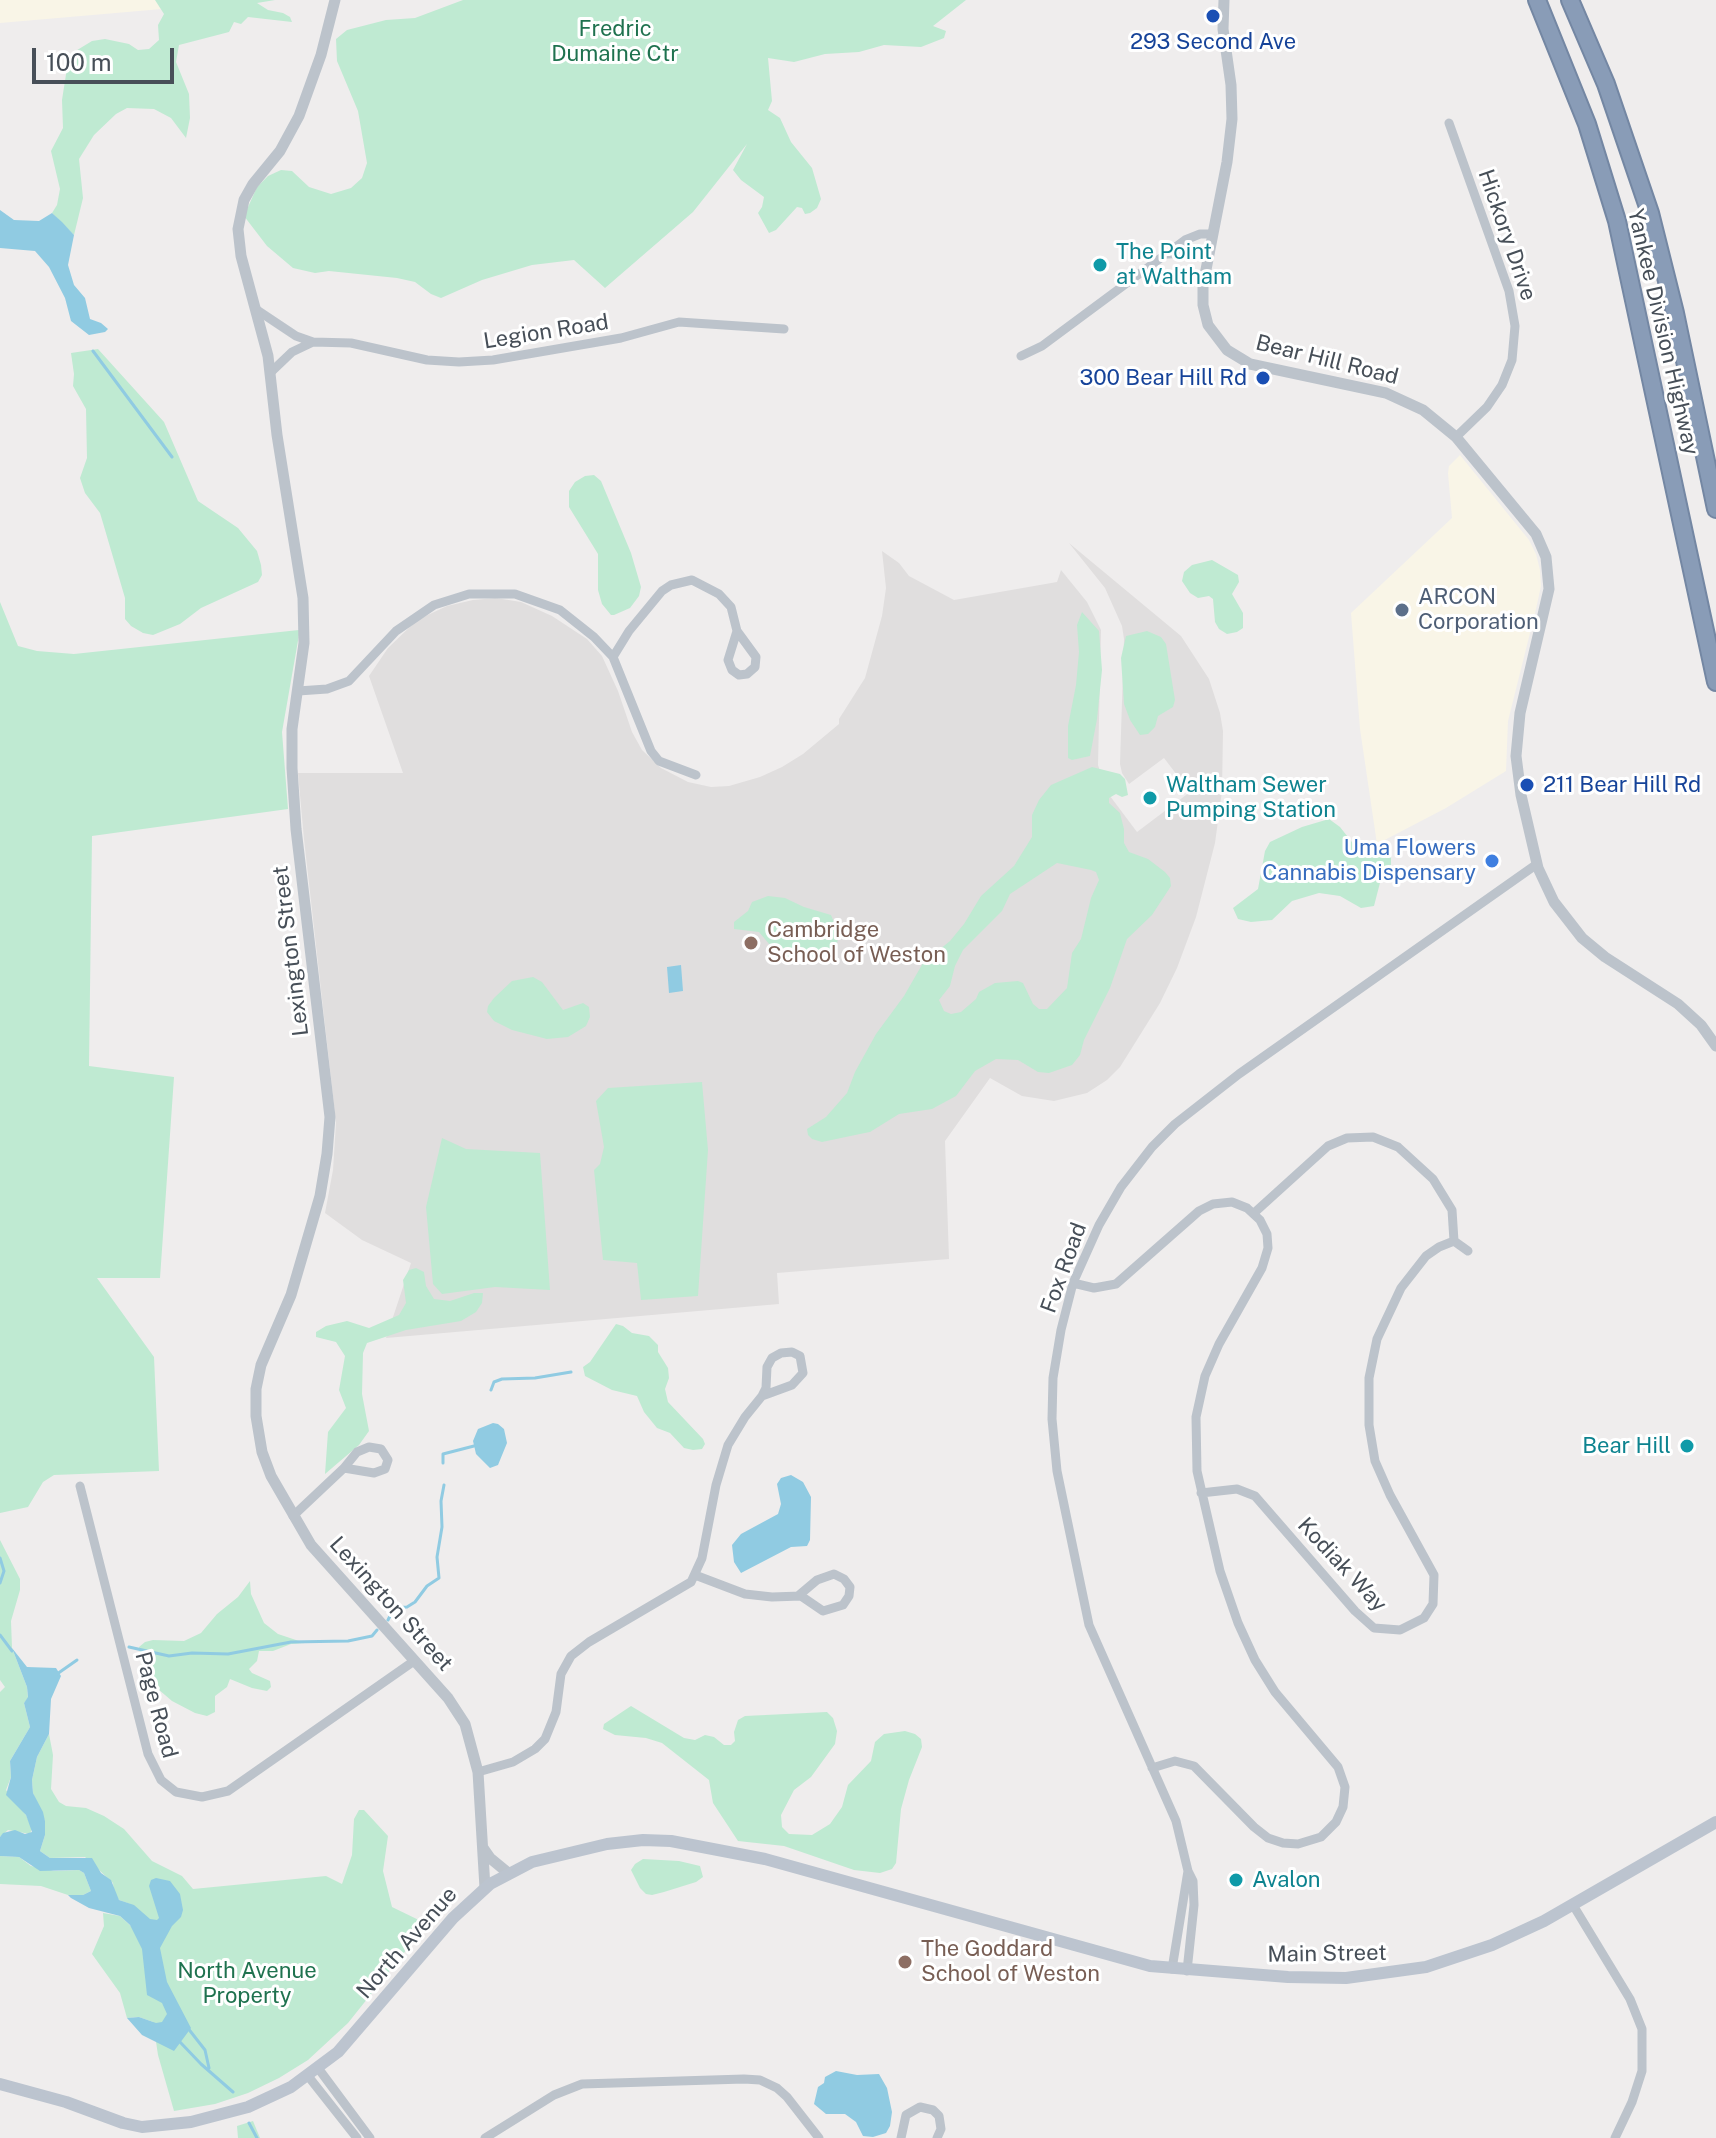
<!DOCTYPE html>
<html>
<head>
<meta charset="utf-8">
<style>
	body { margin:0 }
	#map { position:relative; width:1716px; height:2138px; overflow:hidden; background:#efeded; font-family:"Public Sans",sans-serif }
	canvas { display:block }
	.scale { position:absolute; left:32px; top:48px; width:142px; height:36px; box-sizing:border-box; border:4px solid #474f58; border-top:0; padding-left:10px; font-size:24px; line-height:28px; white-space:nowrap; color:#474f58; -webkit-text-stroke:6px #fff; paint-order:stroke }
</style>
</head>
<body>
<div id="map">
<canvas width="1716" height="2138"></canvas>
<div class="scale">100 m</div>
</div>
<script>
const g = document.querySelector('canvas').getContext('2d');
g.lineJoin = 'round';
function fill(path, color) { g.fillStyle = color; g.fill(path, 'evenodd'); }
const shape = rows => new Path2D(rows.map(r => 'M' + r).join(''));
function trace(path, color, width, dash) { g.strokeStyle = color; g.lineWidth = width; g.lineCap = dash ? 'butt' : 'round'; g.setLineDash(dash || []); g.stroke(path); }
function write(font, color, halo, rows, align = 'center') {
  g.font = font + ' "Public Sans",sans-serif'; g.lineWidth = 6; g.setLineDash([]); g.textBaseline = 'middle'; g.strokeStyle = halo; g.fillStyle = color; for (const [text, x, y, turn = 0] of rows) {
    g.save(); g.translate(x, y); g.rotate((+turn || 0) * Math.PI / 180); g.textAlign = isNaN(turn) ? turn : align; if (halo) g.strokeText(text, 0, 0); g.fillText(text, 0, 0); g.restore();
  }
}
const commercial = shape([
	[0,0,266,0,0,23],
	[1460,455,1529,540,1536,554,1540,570,1541,586,1536,609,1508,721,1506,771,1446,808,1377,844,1360,729,1351,613,1452,518,1448,473,1449,466]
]);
const education = shape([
	[1069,543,1181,636,1209,679,1220,713,1223,731,1222,791,1215,843,1196,917,1177,968,1160,1003,1120,1067,1107,1080,1087,1093,1054,1101,1022,1096,990,1078,945,1141,949,1259,777,1273,779,1304,386,1338,411,1263,362,1240,325,1213,333,1170,336,1123,304,839,298,773,403,773,369,676,388,648,417,620,447,606,473,600,496,598,521,602,552,616,587,639,602,656,618,691,632,732,642,750,661,768,688,782,711,787,729,786,760,777,782,767,803,754,839,724,839,719,865,678,882,616,886,588,882,551,899,563,909,576,954,600,1057,582,1061,570,1087,602,1101,630,1098,765,1107,792,1137,832,1190,792,1164,758,1129,784,1122,773,1120,764,1124,639,1122,626,1105,588]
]);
const green = shape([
	[155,0,275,0,257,3,268,10,283,13,290,17,292,22,248,17,241,24,234,22,229,32,179,45,176,62,189,94,190,118,186,138,171,118,154,109,127,108,116,114,94,135,79,159,83,198,74,235,52,213,57,205,60,189,51,151,63,128,62,100,69,55,92,41,105,39,129,44,138,50,149,49,159,40,158,25,164,14],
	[463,0,966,0,933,26,946,31,944,38,921,47,884,45,859,52,825,54,794,62,768,58,772,101,768,110,780,118,791,142,812,168,821,199,817,208,810,213,805,214,802,208,797,207,776,230,769,233,758,213,762,207,764,197,741,180,733,170,747,144,693,212,605,288,574,260,532,265,482,280,441,298,431,294,415,282,397,278,329,271,315,273,293,268,267,246,244,216,257,187,268,176,281,170,292,171,309,187,331,194,351,188,362,178,367,163,358,111,337,61,336,39,347,30,386,20,415,18],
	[98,349,164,422,198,501,238,528,257,551,261,565,262,575,258,582,201,608,180,624,153,635,143,633,131,626,125,619,125,598,103,523,100,513,85,493,80,478,87,458,86,409,73,386,74,374,71,353],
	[594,475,601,481,631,553,641,587,639,596,630,608,614,615,611,615,602,604,598,590,598,554,569,507,569,491,575,482,585,476],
	[1212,560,1238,575,1239,582,1232,594,1243,613,1243,628,1237,632,1227,634,1219,629,1215,622,1213,599,1209,596,1198,598,1190,593,1182,581,1184,572,1192,565],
	[0,602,18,646,37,651,74,654,299,630,299,635,282,732,288,809,92,836,89,1066,174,1077,160,1278,97,1278,154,1357,159,1471,54,1475,43,1482,28,1507,0,1513],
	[1082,612,1099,631,1102,670,1097,719,1090,756,1072,760,1068,758,1068,726,1076,685,1079,652,1077,625],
	[1147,631,1161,637,1166,644,1175,700,1173,707,1158,716,1155,727,1148,734,1140,735,1130,720,1124,704,1121,658,1126,636],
	[1092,767,1120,774,1125,779,1128,795,1122,797,1116,794,1109,798,1109,803,1120,813,1124,829,1124,843,1129,852,1148,859,1165,872,1170,878,1171,886,1152,915,1127,939,1110,988,1084,1040,1080,1055,1072,1065,1049,1073,1038,1072,1018,1060,996,1059,975,1071,956,1096,932,1109,899,1114,870,1132,860,1134,822,1142,812,1139,808,1135,807,1129,826,1117,847,1093,855,1072,876,1034,904,996,923,963,950,941,964,924,981,896,1014,866,1032,837,1032,815,1039,800,1051,785],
	[1057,863,1091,870,1096,872,1099,880,1091,898,1081,939,1072,953,1067,988,1047,1009,1039,1009,1033,1004,1023,983,1018,981,995,983,979,992,976,999,961,1012,951,1014,944,1011,939,1000,950,986,955,966,963,950,1002,911,1010,894],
	[1329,819,1340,827,1355,846,1387,850,1391,855,1391,865,1382,875,1374,906,1361,908,1340,896,1319,893,1292,901,1272,920,1251,922,1238,919,1233,908,1258,889,1265,851,1270,842,1302,827],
	[768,896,785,898,804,907,831,915,839,934,836,948,808,961,797,961,775,951,759,932,734,929,734,922,748,911,752,902],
	[533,977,542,982,563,1010,583,1003,589,1007,590,1017,586,1026,568,1037,547,1039,512,1030,494,1021,487,1012,488,1006,494,998,512,981],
	[702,1082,708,1150,698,1296,641,1300,637,1263,603,1260,594,1170,600,1164,604,1147,596,1101,608,1088],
	[442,1138,466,1149,540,1153,550,1290,495,1287,442,1294,433,1284,426,1207],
	[416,1268,424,1272,426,1286,434,1299,450,1301,474,1293,483,1293,482,1303,476,1312,461,1321,406,1330,367,1343,363,1353,362,1394,369,1431,359,1445,325,1474,328,1432,346,1408,339,1390,345,1356,336,1342,316,1337,316,1332,326,1326,347,1321,369,1328,399,1315,406,1303,403,1280,409,1270],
	[616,1324,623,1326,632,1333,649,1336,658,1345,658,1352,668,1368,669,1378,665,1389,668,1402,703,1439,705,1444,702,1449,693,1450,684,1448,670,1433,657,1428,644,1412,637,1396,612,1390,585,1376,583,1367,590,1362],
	[0,1540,20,1579,20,1590,11,1621,12,1648,27,1687,28,1698,24,1703,30,1727,10,1761,11,1777,6,1790,26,1815,32,1828,30,1834,8,1830,0,1837,0,1692,5,1687,0,1680],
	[250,1581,251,1594,264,1623,278,1634,305,1643,291,1644,273,1651,259,1651,257,1661,249,1669,252,1673,270,1681,271,1687,267,1691,252,1688,230,1679,227,1687,215,1696,215,1712,207,1716,195,1713,172,1701,151,1683,142,1667,139,1647,145,1642,153,1640,184,1641,201,1633,217,1614,238,1597],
	[631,1706,684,1738,695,1740,705,1735,714,1737,724,1745,731,1745,735,1741,734,1732,738,1720,745,1716,827,1712,833,1718,837,1731,835,1744,811,1777,794,1790,781,1815,782,1827,789,1834,812,1835,830,1824,842,1807,848,1785,871,1761,875,1742,884,1734,905,1731,915,1734,921,1739,922,1747,909,1780,901,1809,896,1863,892,1869,880,1873,854,1870,784,1846,738,1841,713,1803,709,1780,662,1743,646,1738,615,1735,603,1729,604,1724],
	[49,1734,53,1755,51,1789,59,1802,66,1806,86,1808,104,1816,124,1829,152,1861,182,1876,193,1889,326,1876,342,1884,352,1855,354,1819,359,1810,364,1810,388,1836,383,1871,392,1907,427,1924,348,2023,308,2060,279,2078,248,2093,215,2104,174,2111,158,2055,153,2022,139,2017,127,2018,120,1993,92,1954,104,1926,103,1913,120,1916,134,1929,130,1904,119,1900,114,1893,113,1883,85,1857,50,1858,40,1851,45,1835,45,1821,33,1793,32,1780,37,1757],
	[0,1856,19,1857,31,1866,54,1871,79,1870,84,1873,91,1891,83,1895,68,1895,41,1886,0,1884],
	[643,1859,679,1861,700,1866,703,1877,696,1882,664,1892,652,1895,646,1894,640,1888,631,1870,635,1864],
	[253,2121,260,2138,238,2138,237,2126]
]);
const water = shape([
	[0,210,14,220,39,221,52,213,62,222,74,235,68,265,74,285,85,298,90,319,101,323,108,329,105,332,89,335,71,321,65,298,49,267,35,251,0,248],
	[681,965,683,991,669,993,667,967],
	[493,1423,498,1424,504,1429,507,1443,498,1465,490,1468,476,1454,473,1441,478,1429],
	[791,1475,803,1482,811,1497,810,1540,807,1546,791,1547,741,1573,734,1562,732,1545,741,1534,778,1514,781,1504,777,1484,781,1478],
	[12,1648,27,1667,56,1668,61,1676,51,1699,49,1734,37,1757,32,1780,33,1793,43,1812,45,1821,45,1835,40,1851,50,1858,92,1858,101,1873,111,1880,119,1900,134,1905,150,1919,157,1920,159,1918,149,1886,151,1880,156,1878,170,1881,180,1894,183,1910,181,1917,172,1926,160,1948,167,1982,191,2028,174,2051,142,2035,127,2018,139,2017,156,2023,162,2022,167,2014,162,2003,147,1995,142,1949,130,1925,120,1916,89,1908,71,1898,68,1895,83,1895,91,1891,84,1873,79,1870,40,1871,19,1857,0,1856,0,1837,3,1833,15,1830,25,1834,32,1832,26,1815,6,1795,11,1777,10,1761,30,1727,24,1703,28,1697,27,1687],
	[836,2071,857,2075,879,2074,887,2088,892,2112,890,2126,886,2133,873,2137,863,2136,856,2122,845,2114,826,2114,814,2104,818,2087,824,2083,825,2077]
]);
const stream = shape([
	[93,351,172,457],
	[491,1390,494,1382,502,1379,535,1378,571,1372],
	[443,1463,443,1454,474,1446],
	[0,1558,4,1571,0,1583],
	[388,1620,394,1608,407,1607,415,1602,427,1586,439,1578,437,1557,442,1527,441,1501,444,1485],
	[0,1635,12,1651],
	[129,1647,169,1656,192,1653,228,1654,291,1642,348,1641,372,1636,377,1630],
	[57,1674,77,1660],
	[187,2027,205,2050,209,2068],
	[180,2042,201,2064,233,2092],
	[249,2123,257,2138]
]);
const minor = shape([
	[1449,123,1509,291,1515,326,1512,360,1502,385,1487,407,1456,437],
	[1169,254,1183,253,1208,257],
	[257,310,296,336,313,342],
	[1021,356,1042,346,1185,240,1200,234,1213,234],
	[270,373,292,352,313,342,351,343,427,360,459,362,493,360,621,338,679,322,784,329],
	[613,657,629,631,662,591,671,585,692,580,719,594,731,607,737,631,756,657,755,667,747,674,739,675,732,670,728,660,737,631],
	[298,691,327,689,349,681,396,631,434,605,469,594,515,594,560,610,594,637,613,657,651,751,659,761,696,775],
	[1254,1213,1328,1146,1347,1138,1373,1137,1398,1147,1433,1179,1452,1210,1454,1241,1468,1251],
	[1073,1283,1094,1288,1116,1284,1199,1211,1213,1204,1232,1202,1247,1208,1260,1220,1267,1234,1268,1248,1262,1268,1219,1344,1205,1376,1196,1417,1197,1471,1220,1571,1238,1623,1255,1660,1275,1692,1338,1767,1345,1787,1343,1807,1336,1822,1321,1837,1298,1844,1283,1843,1268,1838,1254,1827,1194,1766,1175,1761,1152,1768],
	[80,1486,148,1754,161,1780,176,1792,202,1797,228,1791,414,1661],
	[1201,1493,1237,1489,1255,1496,1355,1611,1374,1628,1400,1630,1424,1618,1433,1604,1434,1575,1390,1495,1375,1461,1369,1425,1369,1378,1377,1339,1401,1288,1426,1256,1439,1247,1454,1241],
	[293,1516,344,1468,374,1473,385,1469,388,1460,381,1449,369,1447,357,1452,344,1468],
	[695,1575,745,1594,772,1597,801,1596,823,1611,843,1605,849,1596,850,1587,844,1579,834,1574,817,1580,798,1596],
	[478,1772,513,1762,535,1749,545,1739,556,1712,561,1674,571,1656,589,1642,691,1582,702,1558,716,1485,728,1445,745,1417,762,1396,792,1385,803,1373,800,1356,792,1352,781,1353,772,1358,767,1367,766,1388,762,1396],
	[1573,1905,1630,1999,1642,2029,1642,2071,1632,2102,1615,2138],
	[1172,1969,1188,1871],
	[1187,1971,1194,1905,1193,1881,1188,1871,1176,1821,1089,1625,1057,1471,1052,1419,1053,1378,1061,1330,1073,1283,1099,1225,1121,1187,1152,1147,1175,1124,1239,1074,1537,864],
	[318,2068,370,2138],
	[308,2076,357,2138],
	[485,2138,554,2095,582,2084,744,2079,760,2080,777,2088,787,2097,819,2138],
	[901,2138,906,2115,920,2107,933,2110,939,2116,941,2129,937,2138]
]);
const tertiary = shape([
	[335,0,321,55,299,116,280,151,253,184,244,200,238,229,241,256,268,356,277,435,303,598,304,643,292,729,292,768,296,829,330,1117,327,1154,320,1196,291,1295,261,1365,256,1389,256,1416,262,1452,271,1476,311,1545,448,1698,465,1724,478,1772,485,1888],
	[1224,0,1223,29,1231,85,1232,119,1227,162,1203,285,1203,305,1208,325,1227,350,1250,364,1386,393,1423,410,1456,437,1536,534,1546,557,1549,589,1520,713,1516,756,1521,795,1538,868,1554,902,1582,938,1605,957,1678,1004,1701,1025,1716,1046],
	[483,1848,490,1858,507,1872]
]);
const secondary = shape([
	[0,2084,66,2102,123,2123,142,2127,191,2122,248,2107,291,2087,338,2052,453,1918,490,1884,532,1862,607,1844,643,1840,671,1841,765,1859,1150,1966,1288,1977,1346,1978,1426,1967,1492,1945,1544,1921,1716,1822]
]);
const motorway = shape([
	[1537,0,1587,124,1617,221,1716,682],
	[1570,0,1606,84,1650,213,1675,313,1716,509]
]);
const markers = [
	[1213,16,8,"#1a4fb4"],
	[1100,265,8,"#0f9aa8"],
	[1263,378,8,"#1a4fb4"],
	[1402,610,8,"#5c6f8a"],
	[1527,785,8,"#1a4fb4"],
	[1150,798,8,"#0f9aa8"],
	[1492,861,8,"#3f7fe0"],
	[751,943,8,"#8d6e63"],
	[1687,1446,8,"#0f9aa8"],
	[1236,1880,8,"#0f9aa8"],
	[905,1962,8,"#8d6e63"]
];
const parkNames = [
	["Fredric",615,29],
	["Dumaine Ctr",615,54],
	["North Avenue",247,1971],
	["Property",247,1996]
];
const transitNames = [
	["293 Second Ave",1213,42],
	["300 Bear Hill Rd",1247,378,"right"],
	["211 Bear Hill Rd",1543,785,"left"]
];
const streetNames = [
	["Hickory Drive",1507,235,71],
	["Legion Road",546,332,-9],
	["Yankee Division Highway",1663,332,77],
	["Bear Hill Road",1327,360,14],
	["Lexington Street",291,951,-97],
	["Fox Road",1064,1268,-70],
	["Kodiak Way",1342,1565,47],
	["Lexington Street",391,1604,48],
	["Page Road",156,1705,75],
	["North Avenue",407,1943,-49],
	["Main Street",1327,1954,-1]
];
const cultureNames = [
	["The Point",1116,252],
	["at Waltham",1116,277],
	["Waltham Sewer",1166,785],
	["Pumping Station",1166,810],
	["Bear Hill",1671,1446,"right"],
	["Avalon",1252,1880]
];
const serviceNames = [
	["ARCON",1418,597],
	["Corporation",1418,622]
];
const shopNames = [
	["Uma Flowers",1476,848],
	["Cannabis Dispensary",1476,873]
];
const educationNames = [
	["Cambridge",767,930],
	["School of Weston",767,955],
	["The Goddard",921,1949],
	["School of Weston",921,1974]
];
fill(commercial, '#f9f5e7');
fill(education, '#e0dede');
fill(green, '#bfead2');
fill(water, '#90cbe2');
trace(stream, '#90cbe2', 3);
trace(motorway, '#7487a3', 20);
trace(minor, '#bcc3cb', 9);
trace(tertiary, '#bcc3cb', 11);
trace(secondary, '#bcc4cf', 12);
trace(motorway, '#899cb7', 16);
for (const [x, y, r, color] of markers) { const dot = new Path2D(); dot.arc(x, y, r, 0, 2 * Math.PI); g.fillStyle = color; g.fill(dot); trace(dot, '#fff', 3); }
write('22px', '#1f724f', '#fff', parkNames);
write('22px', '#164399', '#fff', transitNames);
write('22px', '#474f58', '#fff', streetNames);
write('22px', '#0d838f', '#fff', cultureNames, 'left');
write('22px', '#4e5e75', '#fff', serviceNames, 'left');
write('22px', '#366cbe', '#fff', shopNames, 'right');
write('22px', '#785e54', '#fff', educationNames, 'left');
</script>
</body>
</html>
